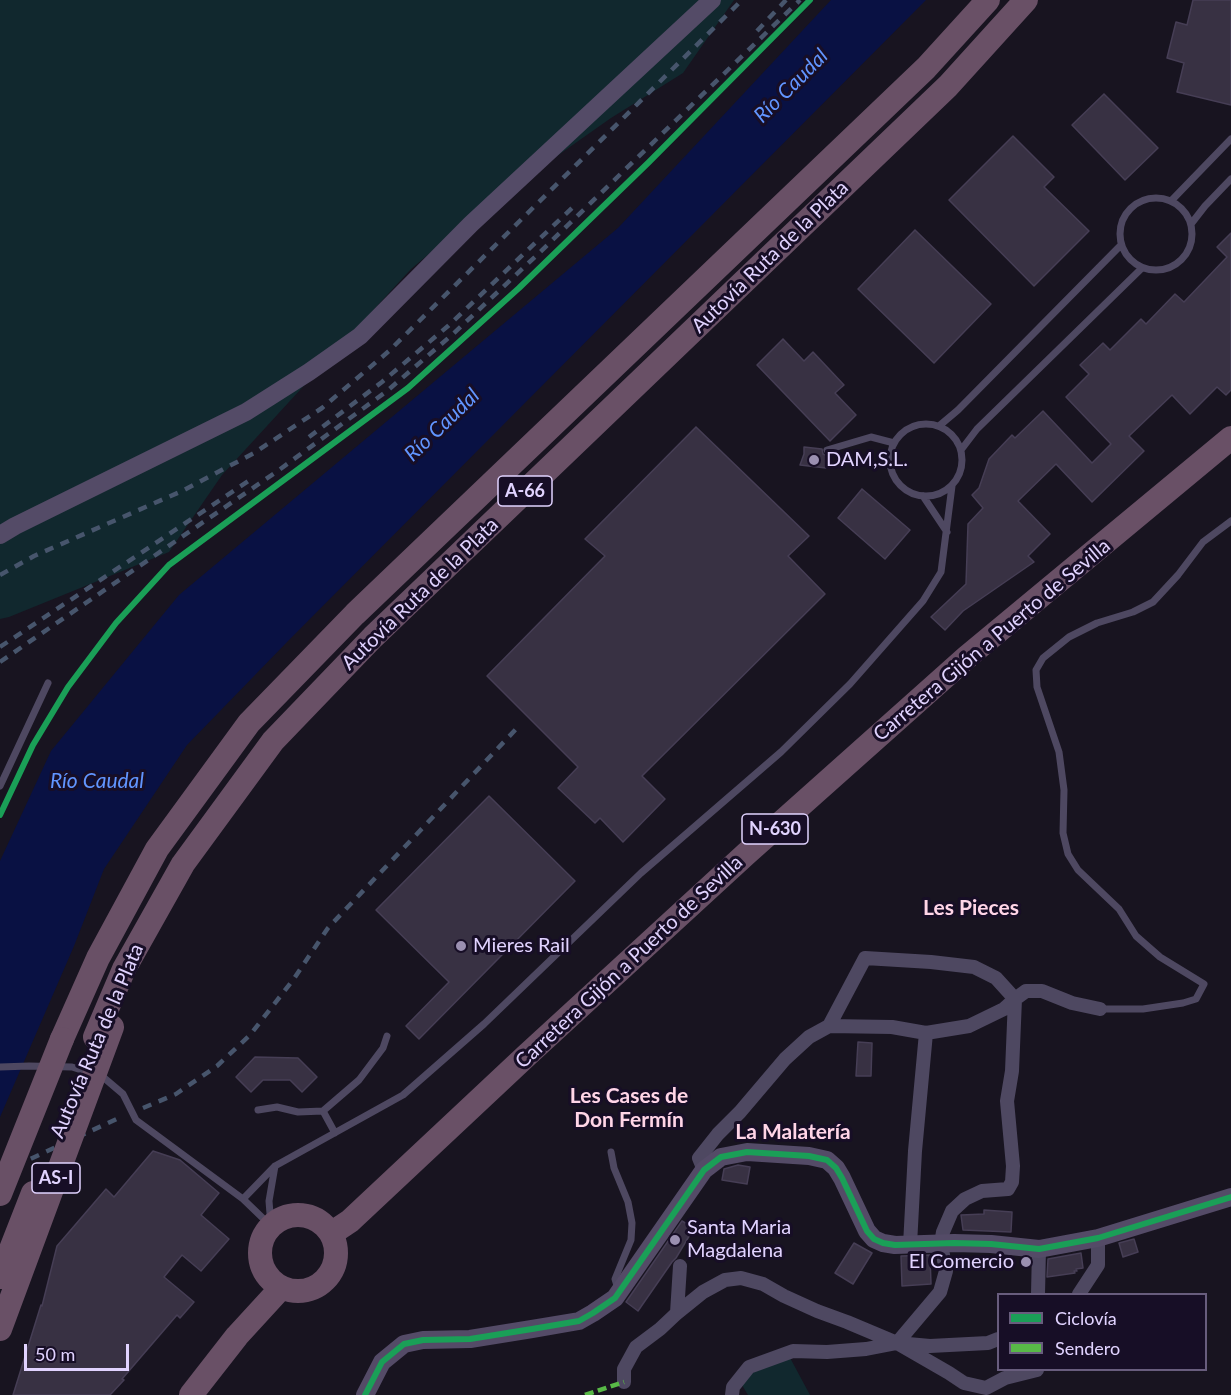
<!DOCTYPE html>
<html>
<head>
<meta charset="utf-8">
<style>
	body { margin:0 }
	#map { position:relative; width:1231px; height:1395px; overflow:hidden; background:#181420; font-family:Lato,sans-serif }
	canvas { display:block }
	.legend { position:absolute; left:997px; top:1293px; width:210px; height:78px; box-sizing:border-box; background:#170e26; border:2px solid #685d7d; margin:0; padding:8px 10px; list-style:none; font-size:18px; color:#e1d3ff }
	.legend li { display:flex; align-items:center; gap:12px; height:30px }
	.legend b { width:30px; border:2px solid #685d7d }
	.scale { position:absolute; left:24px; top:1344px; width:105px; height:27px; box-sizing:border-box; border:3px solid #e1d3ff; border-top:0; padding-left:8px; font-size:18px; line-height:21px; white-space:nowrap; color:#e1d3ff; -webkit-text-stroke:4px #170e26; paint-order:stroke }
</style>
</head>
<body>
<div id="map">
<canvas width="1231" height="1395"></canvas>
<ul class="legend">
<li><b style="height:8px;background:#1a9f57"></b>Ciclovía</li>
<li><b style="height:8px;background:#58b947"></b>Sendero</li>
</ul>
<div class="scale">50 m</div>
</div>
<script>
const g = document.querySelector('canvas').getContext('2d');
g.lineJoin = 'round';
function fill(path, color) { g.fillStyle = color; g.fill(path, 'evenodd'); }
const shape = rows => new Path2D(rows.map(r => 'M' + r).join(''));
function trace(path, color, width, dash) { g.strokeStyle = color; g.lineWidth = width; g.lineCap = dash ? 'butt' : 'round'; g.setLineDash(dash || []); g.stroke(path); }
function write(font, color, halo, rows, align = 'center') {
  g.font = font + ' Lato,sans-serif'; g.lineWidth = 6; g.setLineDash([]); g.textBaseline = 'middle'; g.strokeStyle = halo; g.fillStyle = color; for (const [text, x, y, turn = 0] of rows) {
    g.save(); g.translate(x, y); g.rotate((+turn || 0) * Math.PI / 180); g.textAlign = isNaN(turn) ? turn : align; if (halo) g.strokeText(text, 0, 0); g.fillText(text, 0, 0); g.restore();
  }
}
const green = shape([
	[0,0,734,0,683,73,611,118,486,206,411,269,222,475,169,552,9,617,0,619],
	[788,1354,810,1395,748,1395,739,1380]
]);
const water = shape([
	[831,0,926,0,288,641,187,745,104,869,74,946,0,1117,0,861,51,751,179,595,618,228]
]);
const building = shape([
	[1193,0,1231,0,1231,105,1177,92,1184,63,1167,58,1176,22,1187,25,1193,0],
	[1104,94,1158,148,1125,180,1072,125,1104,94],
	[1013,136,1054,177,1044,187,1089,231,1034,286,949,200,1013,136],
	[915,230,991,304,934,363,858,289,915,230],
	[1231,233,1231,390,1226,395,1217,387,1190,414,1172,395,1129,436,1144,451,1092,502,1056,464,1018,501,1050,534,1028,556,1034,562,963,611,945,630,931,617,966,584,968,524,983,508,972,495,979,488,989,459,1012,435,1015,438,1043,411,1092,463,1111,444,1066,397,1089,374,1080,365,1103,343,1110,350,1141,319,1146,324,1175,294,1184,302,1227,257,1217,247,1231,233],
	[783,339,804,361,813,352,844,385,835,393,856,415,830,441,757,365,783,339],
	[696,427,809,536,788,556,825,594,642,776,665,799,623,842,600,818,595,823,558,788,578,767,487,676,605,556,585,539,696,427],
	[804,447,822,449,823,454,827,456,826,468,800,465,804,454,804,447],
	[862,489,910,530,885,559,838,518,862,489],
	[489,796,575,881,419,1039,406,1026,449,982,376,910,489,796],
	[858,1042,872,1043,871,1076,856,1076,858,1042],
	[255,1057,298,1058,317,1077,302,1092,290,1080,263,1080,251,1092,236,1077,255,1057],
	[153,1151,180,1160,219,1193,201,1215,229,1239,201,1271,182,1255,164,1277,194,1302,180,1318,177,1315,122,1379,124,1380,110,1395,13,1395,41,1305,42,1306,57,1246,106,1189,114,1197,153,1151],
	[738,1165,750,1167,747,1184,722,1180,724,1169,738,1165],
	[984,1210,1012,1212,1011,1232,963,1230,961,1215,984,1214,984,1210],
	[682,1221,694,1228,676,1258,672,1262,638,1311,626,1302,682,1221],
	[1134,1239,1138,1252,1123,1257,1119,1243,1134,1239],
	[854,1243,872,1253,853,1284,835,1273,854,1243],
	[1081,1253,1083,1268,1076,1269,1077,1271,1074,1271,1075,1273,1047,1277,1048,1259,1081,1253],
	[930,1255,931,1284,902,1286,901,1256,930,1255]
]);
const lane = shape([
	'1120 234a36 36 0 1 1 72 0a36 36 0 1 1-72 0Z',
	[1171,201,1231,139],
	[1191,224,1205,206,1231,179],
	'890 460a36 36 0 1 1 72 0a36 36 0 1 1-72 0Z',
	[939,426,958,410,1121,245],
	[827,450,871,437,894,443],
	[961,450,977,429,1142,268],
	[923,496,947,532],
	[0,786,48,683],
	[1100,1009,1143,1009,1183,1003,1196,999,1204,984,1160,957,1136,936,1119,909,1078,870,1068,854,1063,833,1064,790,1059,752,1037,687,1036,670,1043,658,1069,637,1097,623,1133,612,1153,602,1178,575,1203,542,1231,521],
	[0,1067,29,1066,72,1067,103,1077,123,1094,136,1120,243,1199,271,1226],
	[258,1110,277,1107,298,1112,323,1111,335,1133],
	[323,1111,359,1080,383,1048,387,1036],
	[611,1152,614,1168,628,1202,632,1223,631,1240,615,1279,618,1289],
	[243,1199,275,1166,403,1095,484,1024,641,873,781,752,850,684,923,601,941,572,952,486],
	[271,1226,269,1201,275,1166]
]);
const street = shape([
	[704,1170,699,1158,718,1134,740,1112,785,1059,809,1037,829,1026,892,1027,926,1033,969,1026,1004,1009,1015,999,996,978,974,967,931,962,865,958,829,1026],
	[910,1245,915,1151,926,1033],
	[1038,1294,1039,1249],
	[1079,1294,1098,1265,1098,1238],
	[677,1313,680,1266],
	[897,1343,940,1292,946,1271,941,1244,943,1232,952,1211,965,1199,982,1191,1008,1189,1012,1182,1013,1166,1007,1101,1012,1071,1015,999,1026,991,1042,991,1072,1003,1100,1009],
	[624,1382,624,1369,636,1347,660,1329,677,1313,703,1292,725,1280,741,1278,763,1284,784,1296,817,1311,847,1322,897,1343,949,1373,964,1383,986,1388,1005,1378,1037,1370],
	[732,1395,733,1387,749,1367,793,1351,827,1352,866,1349,897,1343,930,1346,988,1343,998,1339]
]);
const secondary = shape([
	[0,535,15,526,246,412,309,372,360,336,471,224,712,0],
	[365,1395,382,1362,404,1344,423,1340,470,1339,532,1329,579,1321,593,1313,615,1298,704,1170,721,1157,747,1152,809,1156,827,1160,836,1168,842,1178,867,1231,874,1239,883,1243,895,1245,954,1243,991,1244,1039,1249,1098,1238,1231,1197]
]);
const highway = shape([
	[95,1037,124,969,183,864,273,741,373,637,948,86,1026,0],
	[62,1039,98,958,157,849,249,723,355,614,926,68,988,0],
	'260 1253a38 38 0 1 1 76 0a38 38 0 1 1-76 0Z',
	[332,1233,350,1221,526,1056,746,854,967,657,1231,438],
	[191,1395,237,1336,281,1288]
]);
const rail = shape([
	[757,31,786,0],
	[309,437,382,382,448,326,573,207],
	[0,575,34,556,182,491,254,453,322,408,389,351,742,0],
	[0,647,253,478],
	[0,662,279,470,387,391,453,334,537,255,800,0],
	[143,1108,176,1094,217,1066,250,1035,293,980,328,928,518,727],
	[0,1173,121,1117]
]);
const highwayBridge = shape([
	[0,1194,62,1039],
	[0,1277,33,1193],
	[0,1329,112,1027]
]);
const quiet = shape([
	[585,1395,624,1382]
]);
const cycleway = shape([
	[0,815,33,745,68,687,116,623,169,565,408,388,519,288,648,163,810,0],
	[365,1395,382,1362,404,1344,423,1340,470,1339,532,1329,579,1321,593,1313,615,1298,704,1170,721,1157,747,1152,809,1156,827,1160,836,1168,842,1178,867,1231,874,1239,883,1243,895,1245,954,1243,991,1244,1039,1249,1098,1238,1231,1197]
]);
const markers = [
	[814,460,6,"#9b90b1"],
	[461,946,6,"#9b90b1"],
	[675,1240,6,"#9b90b1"],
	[1026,1262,6,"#9b90b1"]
];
const shields = [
	[525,491,54],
	[775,829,66],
	[56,1178,48]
];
const shieldNames = [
	["A-66",525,491],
	["N-630",775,829],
	["AS-I",56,1178]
];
const streetNames = [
	["Autovía Ruta de la Plata",770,257,-44],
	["Autovía Ruta de la Plata",420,594,-44],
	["Carretera Gijón a Puerto de Sevilla",992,640,-40],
	["Carretera Gijón a Puerto de Sevilla",629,962,-43],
	["Autovía Ruta de la Plata",97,1041,-67]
];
const poiNames = [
	["DAM,S.L.",826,460],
	["Mieres Rail",473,946],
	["Santa Maria",687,1228],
	["Magdalena",687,1251],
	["El Comercio",1014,1262,"right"]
];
const waterNames = [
	["Río Caudal",791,86,-45],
	["Río Caudal",442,425,-44],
	["Río Caudal",97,781]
];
const neighbourhoodNames = [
	["Les Pieces",971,908],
	["Les Cases de",629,1096],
	["Don Fermín",629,1120],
	["La Malatería",793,1132]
];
fill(green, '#11282e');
fill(water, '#091143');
fill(building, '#383143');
trace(building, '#463e55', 1.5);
trace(lane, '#4e4861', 7);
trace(street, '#4e4861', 14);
trace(secondary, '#544b67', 18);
trace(highway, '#695066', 24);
trace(rail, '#47556c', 4.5, [9, 8]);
trace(highwayBridge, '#695066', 24);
trace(quiet, '#58b947', 4.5, [9, 4.5]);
trace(cycleway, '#1a9f57', 6);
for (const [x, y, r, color] of markers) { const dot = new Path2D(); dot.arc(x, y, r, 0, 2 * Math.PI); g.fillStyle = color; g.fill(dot); trace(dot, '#170e26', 2); }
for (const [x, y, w] of shields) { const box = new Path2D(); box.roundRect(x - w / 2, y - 15, w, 30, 4.5); g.fillStyle = '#170e26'; g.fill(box); trace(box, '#e1d3ff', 1.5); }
write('bold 18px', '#e1d3ff', null, shieldNames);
write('20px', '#e1d3ff', '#170e26', streetNames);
write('20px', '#e1d3ff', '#170e26', poiNames, 'left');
write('italic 21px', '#6195ff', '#170e26', waterNames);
write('bold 21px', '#ffd5e7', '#170e26', neighbourhoodNames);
</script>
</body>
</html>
